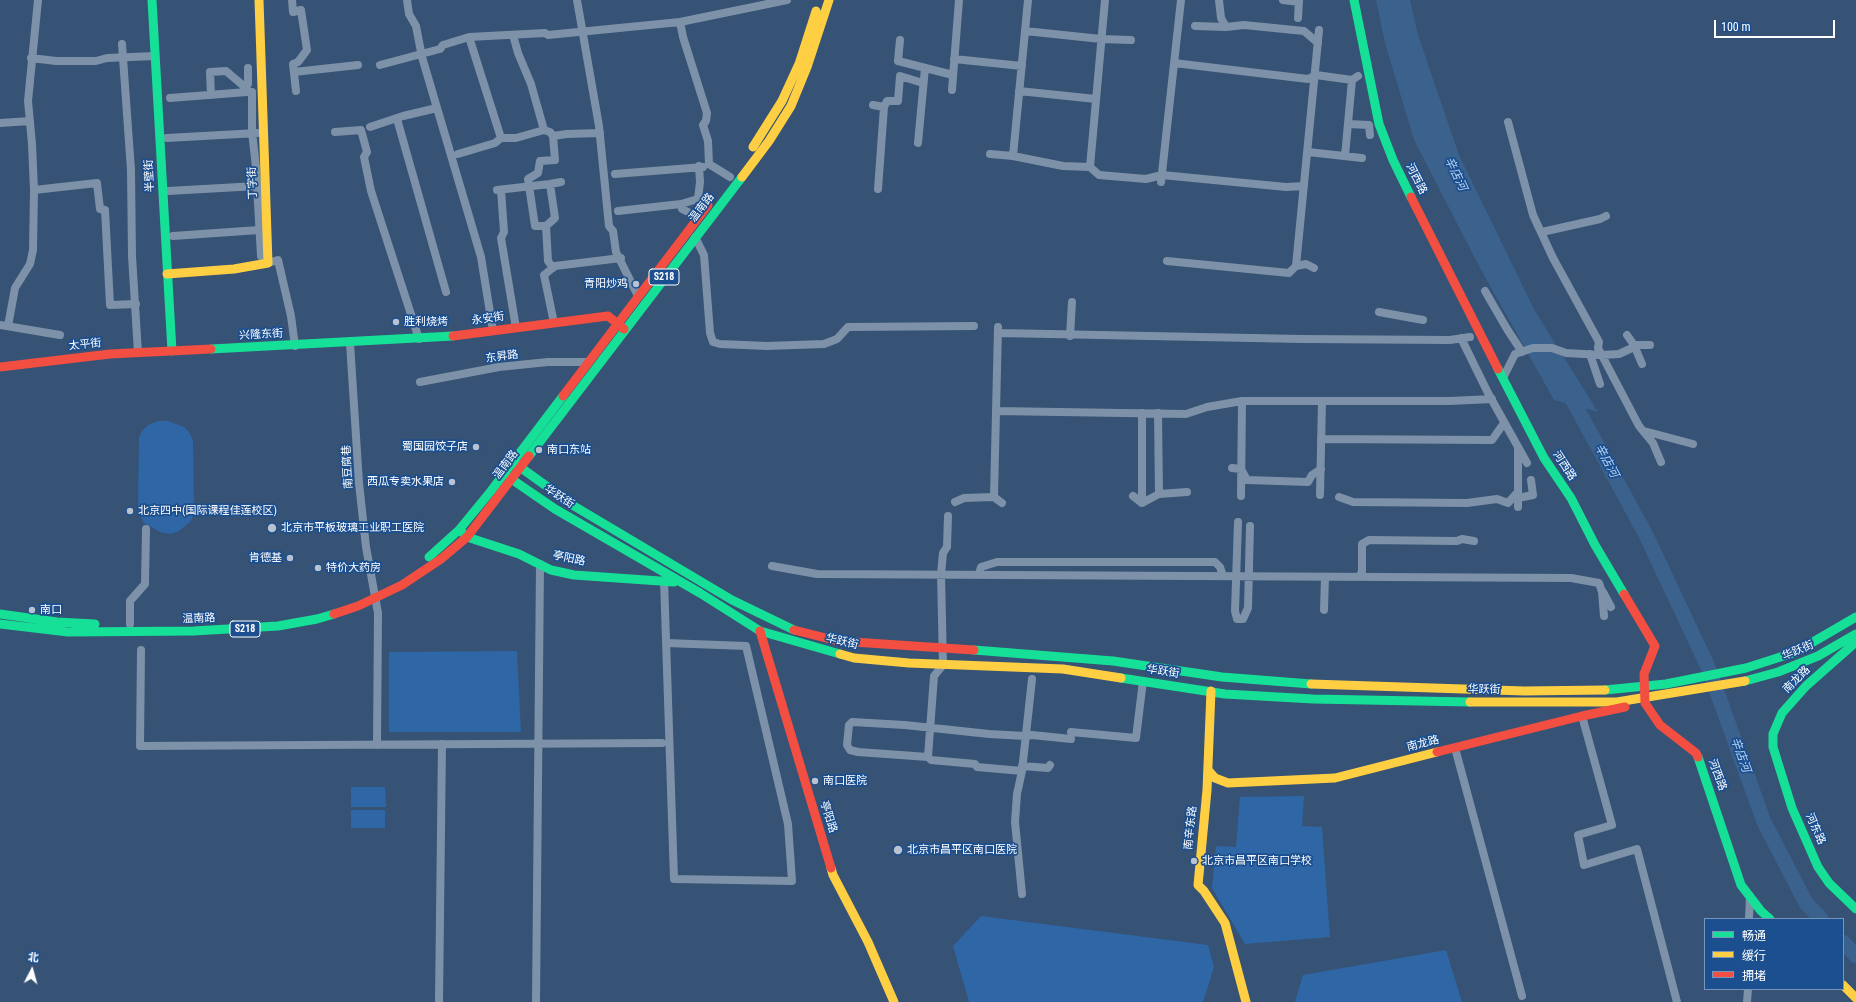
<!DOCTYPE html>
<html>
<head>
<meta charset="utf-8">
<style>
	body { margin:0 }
	#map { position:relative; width:1856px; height:1002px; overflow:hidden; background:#365274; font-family:"Roboto Condensed","Noto Sans SC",sans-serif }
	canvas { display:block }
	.legend { position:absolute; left:1704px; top:918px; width:140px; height:72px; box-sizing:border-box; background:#1b4f8f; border:1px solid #7695bc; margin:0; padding:5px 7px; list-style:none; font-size:12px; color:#fff }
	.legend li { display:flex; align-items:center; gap:8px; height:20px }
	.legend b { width:20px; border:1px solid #7695bc }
	.north { position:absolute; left:12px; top:950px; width:40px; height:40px; -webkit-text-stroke:3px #1b4f8f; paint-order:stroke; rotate:6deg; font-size:11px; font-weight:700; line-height:16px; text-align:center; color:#fff }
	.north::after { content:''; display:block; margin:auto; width:14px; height:18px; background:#fff; clip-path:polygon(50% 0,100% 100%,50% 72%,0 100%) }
	.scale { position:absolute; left:1714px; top:20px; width:121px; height:18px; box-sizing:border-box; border:2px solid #fff; border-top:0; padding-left:5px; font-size:12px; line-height:14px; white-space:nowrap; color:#fff; -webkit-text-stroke:3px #1b4f8f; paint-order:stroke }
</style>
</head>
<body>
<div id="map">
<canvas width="1856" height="1002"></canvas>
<ul class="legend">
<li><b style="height:5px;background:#16e098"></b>畅通</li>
<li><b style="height:5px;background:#ffcf43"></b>缓行</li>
<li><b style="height:5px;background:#f24e42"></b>拥堵</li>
</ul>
<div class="north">北</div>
<div class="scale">100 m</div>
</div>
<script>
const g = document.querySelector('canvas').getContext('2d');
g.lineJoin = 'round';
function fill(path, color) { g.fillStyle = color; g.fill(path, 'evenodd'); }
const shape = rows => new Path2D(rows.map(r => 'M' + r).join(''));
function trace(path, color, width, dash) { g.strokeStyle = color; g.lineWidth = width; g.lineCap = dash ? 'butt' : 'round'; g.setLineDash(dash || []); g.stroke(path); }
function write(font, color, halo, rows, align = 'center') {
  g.font = font + ' "Roboto Condensed","Noto Sans SC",sans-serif'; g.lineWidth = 3.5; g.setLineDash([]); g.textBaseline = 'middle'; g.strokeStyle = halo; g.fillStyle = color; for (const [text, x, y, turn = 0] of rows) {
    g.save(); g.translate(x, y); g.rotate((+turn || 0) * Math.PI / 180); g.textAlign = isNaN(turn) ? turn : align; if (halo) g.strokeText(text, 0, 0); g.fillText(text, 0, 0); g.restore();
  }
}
const green = shape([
	[159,421,168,421,184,427,189,432,193,440,194,514,191,521,179,531,171,534,160,532,144,523,140,516,138,508,139,437,142,431,148,425],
	[517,651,521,732,389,732,389,652],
	[351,787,385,787,386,807,351,807],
	[1304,796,1302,826,1322,827,1330,937,1245,944,1212,888,1216,846,1236,847,1240,797],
	[351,810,385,810,385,828,351,828],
	[981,916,1208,945,1214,967,1203,1002,969,1002,953,946],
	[1446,950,1462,1002,1295,1002,1303,975]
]);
const water = shape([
	[1376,0,1410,0,1418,35,1459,155,1535,311,1598,412,1554,400,1480,268,1414,140,1385,43]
]);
const river = shape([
	[1566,388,1646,535,1708,667,1764,822,1806,903,1821,919],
	[1843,942,1856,956]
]);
const street = shape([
	[292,0,293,12,301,10,307,50,298,62,293,64,296,91],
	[407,0,409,14,416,26,422,57,481,257,493,331],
	[577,0,599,126,609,226,613,231,616,252,638,296],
	[1219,0,1221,18,1226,27],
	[1283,0,1299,2],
	[1298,18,1299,0],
	[680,22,683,37,707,113,706,121,703,125,708,141,709,164,730,177],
	[1195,26,1226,27,1244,25,1304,31,1318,43],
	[1025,31,1101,39,1131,40],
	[513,35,518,53,531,84,544,130],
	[469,37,501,138],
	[900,40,898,61,953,75],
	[122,44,131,170,132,256,138,353],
	[31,58,56,61,96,61,107,58,155,56],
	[954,59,1022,66],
	[1174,63,1308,79,1316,75,1352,80],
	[380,65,440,49,443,45,469,37,545,33,548,35,680,22,787,0],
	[294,72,358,65],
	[246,88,248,84,248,68],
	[952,90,959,0],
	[1019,91,1096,99],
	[211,95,210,72,226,71,246,88,247,92,252,92,252,132,256,167,261,256],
	[170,98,247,92],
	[873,105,884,107],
	[397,119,446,292],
	[1508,122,1533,215,1553,258,1599,342,1598,348,1639,426,1653,443,1661,462],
	[0,123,30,121],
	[1348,124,1369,125,1370,135],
	[370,127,403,116,437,108],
	[335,132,361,130,367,152,364,157,371,191,419,339],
	[167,138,257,133],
	[918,143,925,68],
	[1308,152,1362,158],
	[458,154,495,143,501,138,516,138,544,130,550,132,553,136,567,134,600,133],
	[990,154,1013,156,1063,166,1090,167,1099,175,1146,179,1162,175,1286,187,1304,186],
	[1013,156,1028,0],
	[1345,156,1352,80,1358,76],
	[1090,167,1105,0],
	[615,174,703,167],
	[1161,182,1181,0],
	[550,184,555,218,546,226,548,261,553,268],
	[878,189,884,107,887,101,898,101,900,76,923,83],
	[34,190,97,183,100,209,105,210,110,305,136,304],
	[497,190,550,184,561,182],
	[501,190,504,232,501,238,516,328],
	[168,191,257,186],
	[681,204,682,209,688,212],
	[618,211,681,204,698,199,700,182,699,166],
	[546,226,535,226,528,179,538,173,540,161,555,160,553,136],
	[1542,232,1600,219,1606,216],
	[173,236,259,230],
	[695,237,704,255,710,333,713,342,720,344,767,346,824,344,837,339,848,327,974,326],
	[1167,261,1289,273,1296,266,1306,264,1314,268],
	[268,263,278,260,291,316,295,346],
	[1296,266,1319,30],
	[1485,291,1507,329,1522,352],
	[1379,312,1423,320],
	[554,323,544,275,555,266,621,258],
	[0,325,60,335],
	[8,326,15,288,30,264,33,250,34,190,32,144,28,101,38,0],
	[998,333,1302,339,1450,340,1470,337],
	[1627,335,1634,345,1642,364],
	[1070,336,1072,302],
	[1461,338,1488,393,1527,463],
	[350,343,359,483,366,547,378,613,377,745],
	[1590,354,1600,384],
	[1503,378,1515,354,1533,348,1552,348,1566,353,1602,355,1619,354,1632,348,1634,345,1650,345],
	[420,382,499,367,548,362,588,362],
	[996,411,1186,414,1207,407,1242,401,1450,401,1492,399],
	[1142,413,1142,503],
	[1158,413,1159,494],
	[1644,431,1693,444],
	[1321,439,1492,440,1504,423],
	[1518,448,1518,507],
	[1232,468,1241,469,1247,480,1308,482,1312,475,1321,469],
	[1320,495,1322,401],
	[1133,496,1142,503,1159,494,1187,492],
	[1241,496,1242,401],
	[994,497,998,327],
	[1339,497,1353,502,1467,503,1497,499,1508,503,1518,492],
	[1518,498,1533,495,1531,480],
	[955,502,964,498,994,497,1002,503],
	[1238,522,1235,611,1237,619,1243,619,1248,608,1250,526],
	[772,566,817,574,1571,578,1599,583,1602,592,1604,616],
	[979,574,981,567,997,562,1215,562,1220,567,1223,576],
	[1360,577,1362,571,1362,544,1369,540,1457,541,1462,539,1474,541],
	[664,580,674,879,792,881,788,824,746,646,666,643],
	[1603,592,1611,607],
	[1324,610,1325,577],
	[130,624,130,601,145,584,146,529],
	[141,650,140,746,662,743],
	[1582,716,1612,825,1578,835,1584,865,1637,849,1677,1002],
	[1071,732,1136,738,1143,681],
	[1455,748,1522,996],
	[928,757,934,676,943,665,941,574,943,553,947,547,948,516],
	[1022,766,1048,768,1050,765],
	[1022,771,977,767,975,764,931,760,928,757,858,752,850,750,847,745,849,725,852,722,905,725,989,734,1025,736,1032,735,1071,739],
	[1022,894,1015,822,1017,794,1022,771,1032,679],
	[1749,919,1750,896],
	[439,1002,442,744],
	[536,1002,540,564],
	[1747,1002,1748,989]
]);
const fast = shape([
	[152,0,172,351],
	[1354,0,1379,124,1393,160,1411,197],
	[211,349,453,336],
	[1498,369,1544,458,1571,498,1595,545,1624,594],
	[529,456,742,177],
	[513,462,574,506,732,600,794,630],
	[504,474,555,509,700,593,760,631,840,654],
	[460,530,467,537,519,554,551,570,574,575,674,582],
	[429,557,459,530,491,491,563,396],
	[0,614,57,622,95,624],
	[0,624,68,632,194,631,278,626,317,619,334,614],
	[1856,642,1806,686,1782,713,1773,734,1773,747,1792,808,1818,867,1829,883,1856,909],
	[974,650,1113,661,1222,677,1311,684],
	[1121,678,1225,694,1313,699,1470,702],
	[1745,681,1778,672,1818,656,1856,634],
	[1605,690,1666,684,1746,668,1796,652,1856,617],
	[1698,757,1741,885,1761,911,1770,919]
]);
const slow = shape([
	[753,147,782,101,799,64,816,11],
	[742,177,769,141,791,106,807,67,829,0],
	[167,274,234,269,268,263,259,0],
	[840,654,854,658,909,663,1063,669,1121,678],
	[1311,684,1524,691,1605,690],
	[1211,691,1207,790,1198,885,1204,891,1225,923,1246,1002],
	[1470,702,1617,702,1745,681],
	[1208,770,1215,778,1228,783,1335,778,1437,752],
	[831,868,833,875,868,942,894,1002],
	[1843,985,1856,998]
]);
const jam = shape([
	[1411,197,1498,369],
	[453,336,608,316,624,329],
	[0,367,110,354,211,349],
	[563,396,708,205],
	[1624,594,1655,646,1644,674,1645,703,1660,725,1696,753,1698,757],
	[334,614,358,606,402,585,441,559,467,537,529,456],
	[794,630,838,641,974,650],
	[760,631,831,868],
	[1437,752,1582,716,1625,707]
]);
const markers = [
	[636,284,4,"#b9c2ce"],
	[396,322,4,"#b9c2ce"],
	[476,447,4,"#b9c2ce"],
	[539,450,4,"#b9c2ce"],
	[452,482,4,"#b9c2ce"],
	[130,511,4,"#b9c2ce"],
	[272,528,5,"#b9c2ce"],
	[290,558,4,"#b9c2ce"],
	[318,568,4,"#b9c2ce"],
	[32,610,4,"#b9c2ce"],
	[815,781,4,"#b9c2ce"],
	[898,850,5,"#b9c2ce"],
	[1194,861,4,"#b9c2ce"]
];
const shields = [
	[664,277,30],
	[245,629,30]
];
const shieldNames = [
	["S218",664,277],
	["S218",245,629]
];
const streetNames = [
	["半壁街",150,176,-93],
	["河西路",1416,179,63],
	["丁字街",253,183,-92],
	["温南路",702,208,-52],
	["永安街",488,319,-8],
	["兴隆东街",261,335,-3],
	["太平街",85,345,-6],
	["东昇路",502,357,-8],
	["温南路",506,465,-53],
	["河西路",1564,466,57],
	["南豆腐巷",348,467,-93],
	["华跃街",559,497,33],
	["亭阳路",569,559,12],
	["温南路",199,619,-2],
	["华跃街",842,642,13],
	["华跃街",1798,651,-23],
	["华跃街",1163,672,9],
	["南龙路",1797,680,-45],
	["华跃街",1484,690,1],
	["南龙路",1423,744,-14],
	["河西路",1717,775,70],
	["亭阳路",828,817,73],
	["南辛东路",1191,828,-84],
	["河东路",1815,829,66]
];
const poiNames = [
	["青阳炒鸡",628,284,"right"],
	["胜利烧烤",404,322],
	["蜀国园饺子店",468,447,"right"],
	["南口东站",547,450],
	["西瓜专卖水果店",444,482,"right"],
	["北京四中(国际课程佳莲校区)",138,511],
	["北京市平板玻璃工业职工医院",281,528],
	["肯德基",282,558,"right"],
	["特价大药房",326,568],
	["南口",40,610],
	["南口医院",823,781],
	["北京市昌平区南口医院",907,850],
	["北京市昌平区南口学校",1202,861]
];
const waterNames = [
	["辛店河",1455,174,64],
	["辛店河",1606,461,61],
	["辛店河",1740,755,70]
];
fill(green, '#2f66a5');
fill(water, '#3b618d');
trace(river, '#3b618d', 15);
trace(street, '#7d92a8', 8);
trace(fast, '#16e098', 9);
trace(slow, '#ffcf43', 9);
trace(jam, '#f24e42', 9);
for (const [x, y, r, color] of markers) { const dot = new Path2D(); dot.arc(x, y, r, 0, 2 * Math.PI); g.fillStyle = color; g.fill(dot); trace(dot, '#1b4f8f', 1.5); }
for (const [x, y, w] of shields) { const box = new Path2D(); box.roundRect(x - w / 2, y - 8, w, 16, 3); g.fillStyle = '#1b4f8f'; g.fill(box); trace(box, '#fff', 1); }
write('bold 10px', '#fff', null, shieldNames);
write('11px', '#fff', '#1b4f8f', streetNames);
write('11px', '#fff', '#1b4f8f', poiNames, 'left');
write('italic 12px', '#b5d3f5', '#1b4f8f', waterNames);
</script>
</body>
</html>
